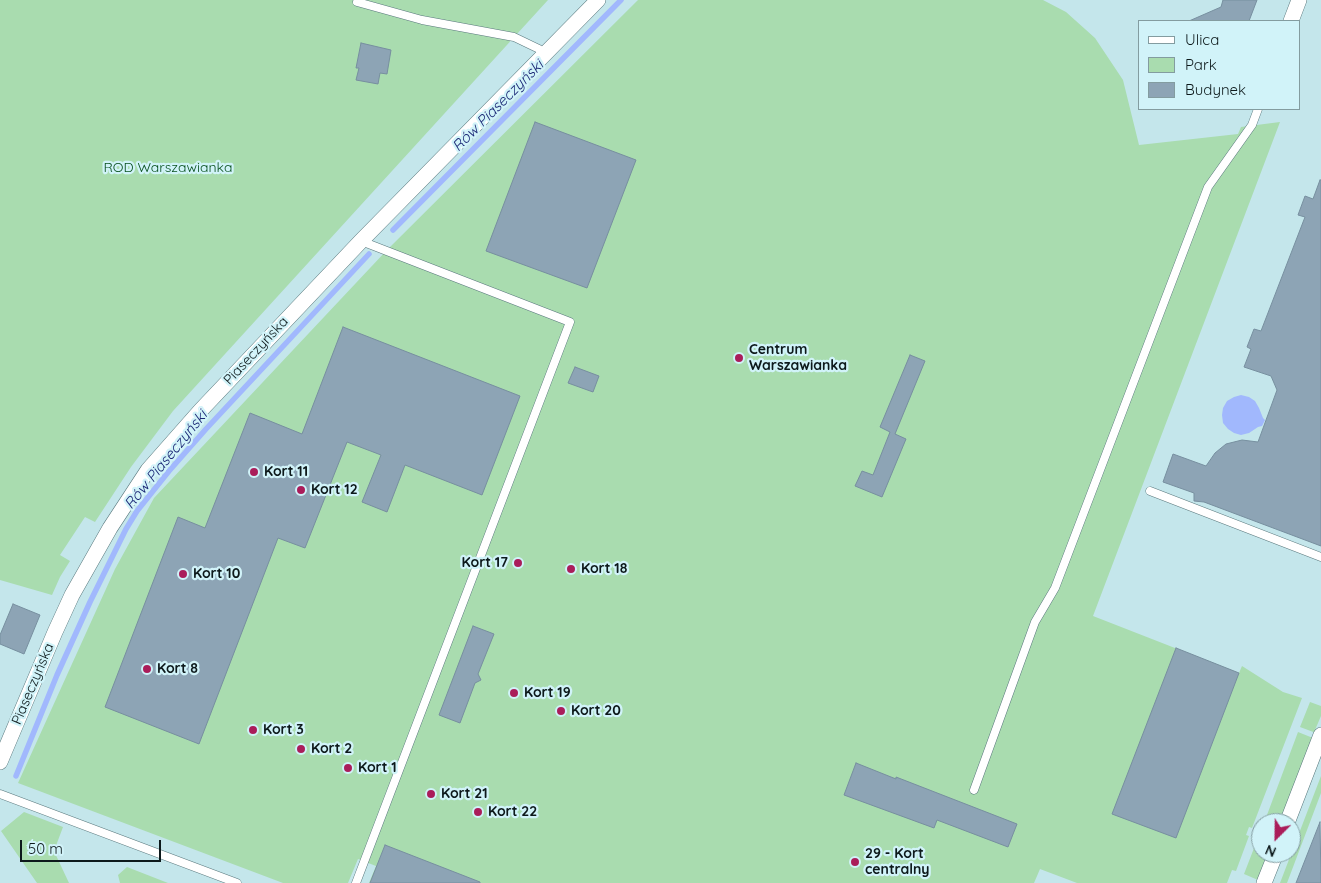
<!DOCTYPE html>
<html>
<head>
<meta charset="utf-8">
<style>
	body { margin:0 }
	#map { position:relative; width:1321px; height:883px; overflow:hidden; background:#c4e6eb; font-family:Quicksand,sans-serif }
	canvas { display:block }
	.legend { position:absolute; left:1138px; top:20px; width:162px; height:90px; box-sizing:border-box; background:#d1f3f9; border:1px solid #839ca0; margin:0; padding:6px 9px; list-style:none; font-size:15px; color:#0d191b }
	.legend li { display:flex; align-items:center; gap:10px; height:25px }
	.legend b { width:25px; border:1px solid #839ca0 }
	.north { position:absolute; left:1251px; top:813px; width:50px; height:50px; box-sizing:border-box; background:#d1f3f9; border:1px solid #839ca0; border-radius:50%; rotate:203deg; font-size:14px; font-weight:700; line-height:20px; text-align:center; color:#0d191b }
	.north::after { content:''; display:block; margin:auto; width:18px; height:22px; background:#aa1d5a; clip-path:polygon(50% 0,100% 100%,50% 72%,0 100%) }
	.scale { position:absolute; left:20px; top:840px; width:141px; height:22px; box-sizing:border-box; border:2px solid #0d191b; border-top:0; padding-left:6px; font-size:15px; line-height:18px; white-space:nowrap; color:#0d191b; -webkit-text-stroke:4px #d1f3f9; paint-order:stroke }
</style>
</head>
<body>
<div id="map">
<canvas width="1321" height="883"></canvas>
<ul class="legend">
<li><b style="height:6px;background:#fff"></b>Ulica</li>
<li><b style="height:14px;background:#a9dcaf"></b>Park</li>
<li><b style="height:14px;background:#8da4b5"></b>Budynek</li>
</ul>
<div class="north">N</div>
<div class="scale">50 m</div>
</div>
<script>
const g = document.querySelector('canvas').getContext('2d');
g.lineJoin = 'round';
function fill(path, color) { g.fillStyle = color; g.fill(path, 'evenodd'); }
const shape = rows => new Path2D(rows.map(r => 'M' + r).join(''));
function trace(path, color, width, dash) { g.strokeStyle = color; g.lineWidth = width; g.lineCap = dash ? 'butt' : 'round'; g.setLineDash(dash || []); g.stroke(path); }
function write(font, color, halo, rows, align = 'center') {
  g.font = font + ' Quicksand,sans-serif'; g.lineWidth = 4.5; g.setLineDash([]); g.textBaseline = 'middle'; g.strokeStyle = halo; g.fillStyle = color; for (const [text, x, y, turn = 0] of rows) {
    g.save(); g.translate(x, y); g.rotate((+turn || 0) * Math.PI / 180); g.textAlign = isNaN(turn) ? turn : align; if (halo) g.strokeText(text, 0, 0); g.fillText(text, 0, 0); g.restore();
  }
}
const green = shape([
	[0,0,548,0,173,411,131,467,95,522,85,517,60,555,70,561,60,577,52,595,0,580],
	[638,0,1043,0,1066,12,1095,38,1123,80,1139,145,1238,134,1241,127,1280,122,1093,616,1239,673,1242,666,1283,692,1302,698,1252,828,1249,827,1246,835,1249,836,1236,871,1232,870,1227,883,1077,883,1040,869,1034,883,369,883,376,866,358,859,348,883,283,883,18,783,115,569,154,498,386,251],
	[1310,702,1321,706,1321,716,1315,730,1316,733,1300,727],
	[1298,732,1313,738,1280,823,1264,823],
	[1321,776,1321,793,1287,883,1280,883],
	[24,812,63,827,54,851,69,883,37,883,1,831],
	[1261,830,1261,853,1268,853,1258,880,1244,874],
	[127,867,168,883,120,883,118,875]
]);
const water = shape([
	[1241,395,1249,397,1255,401,1259,408,1263,418,1265,420,1262,426,1258,427,1249,433,1241,435,1234,433,1228,429,1223,423,1222,415,1223,408,1227,401,1234,397]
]);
const stream = shape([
	[393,230,621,0],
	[16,776,57,675,90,602,126,529,137,511,169,471,206,429,369,254]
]);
const building = shape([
	[1223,0,1257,0,1249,21,1189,21,1221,7,1223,0],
	[361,43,391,50,387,74,380,73,378,84,356,80,359,68,356,68,361,43],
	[535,122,636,160,587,288,486,251,535,122],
	[1320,180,1321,180,1321,546,1204,502,1194,501,1194,493,1163,482,1173,454,1206,466,1215,453,1226,444,1242,440,1258,442,1277,390,1271,376,1244,367,1251,349,1247,347,1254,329,1261,331,1305,217,1298,215,1305,196,1313,199,1320,180],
	[343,327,520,396,482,495,405,465,387,512,362,502,381,455,347,442,305,548,278,538,199,744,105,707,178,517,205,528,250,413,302,434,343,327],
	[910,355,925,361,895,434,906,439,882,497,855,486,862,471,873,475,890,432,880,427,910,355],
	[575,367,599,376,593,392,568,383,575,367],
	[13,604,40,615,24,654,0,644,0,635,13,604],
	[473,626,494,634,478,674,481,680,475,683,460,723,439,715,473,626],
	[1176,648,1239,673,1176,838,1112,814,1176,648],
	[856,763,896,779,896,777,1017,824,1008,847,937,820,934,828,844,795,856,763],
	[1320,822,1321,883,1296,883,1320,822],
	[385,845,480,882,480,883,370,883,385,845]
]);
const service = shape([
	[357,2,422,20,514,37,539,49,543,55],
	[1150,491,1321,557],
	[974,790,1035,622,1055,588,1208,187,1252,125,1258,109],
	[0,794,237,883],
	[356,883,570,322,361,241]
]);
const minor = shape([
	[1291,21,1299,0],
	[0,762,55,632,72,595,110,528,148,470,200,411,361,241,598,0],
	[1287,823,1321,735],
	[1264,883,1276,853]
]);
const markers = [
	[739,358,5,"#aa1d5a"],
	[254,472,5,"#aa1d5a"],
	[301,490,5,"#aa1d5a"],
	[518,563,5,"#aa1d5a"],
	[571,569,5,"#aa1d5a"],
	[183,574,5,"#aa1d5a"],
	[147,669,5,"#aa1d5a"],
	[514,693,5,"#aa1d5a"],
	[561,711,5,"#aa1d5a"],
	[253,730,5,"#aa1d5a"],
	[301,749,5,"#aa1d5a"],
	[348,768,5,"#aa1d5a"],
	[431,794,5,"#aa1d5a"],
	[478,812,5,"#aa1d5a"],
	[855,862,5,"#aa1d5a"]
];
const parkNames = [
	["ROD Warszawianka",168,168]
];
const poiNames = [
	["Centrum",749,350],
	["Warszawianka",749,366],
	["Kort 11",264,472],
	["Kort 12",311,490],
	["Kort 17",508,563,"right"],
	["Kort 18",581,569],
	["Kort 10",193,574],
	["Kort 8",157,669],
	["Kort 19",524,693],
	["Kort 20",571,711],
	["Kort 3",263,730],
	["Kort 2",311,749],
	["Kort 1",358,768],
	["Kort 21",441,794],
	["Kort 22",488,812],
	["29 - Kort",865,854],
	["centralny",865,870]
];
const streetNames = [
	["Piaseczyńska",256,351,-47],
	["Piaseczyńska",33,684,-67]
];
const waterNames = [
	["Rów Piaseczyński",498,106,-45],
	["Rów Piaseczyński",166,460,-51]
];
fill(green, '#a9dcaf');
fill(water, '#a1b8fd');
trace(stream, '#a1b8fd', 5.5);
fill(building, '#8da4b5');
trace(building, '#778f9f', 1);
trace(service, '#59787d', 9);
trace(minor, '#59787d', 16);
trace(service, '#fff', 8);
trace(minor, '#fff', 15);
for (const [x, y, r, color] of markers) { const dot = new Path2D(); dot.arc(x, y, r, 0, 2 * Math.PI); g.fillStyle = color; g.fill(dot); trace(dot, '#d1f3f9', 2); }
write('14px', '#09511f', '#d1f3f9', parkNames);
write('bold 14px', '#0d191b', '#d1f3f9', poiNames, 'left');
write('14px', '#0d191b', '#d1f3f9', streetNames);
write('italic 15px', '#1c2976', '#d1f3f9', waterNames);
</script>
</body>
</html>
